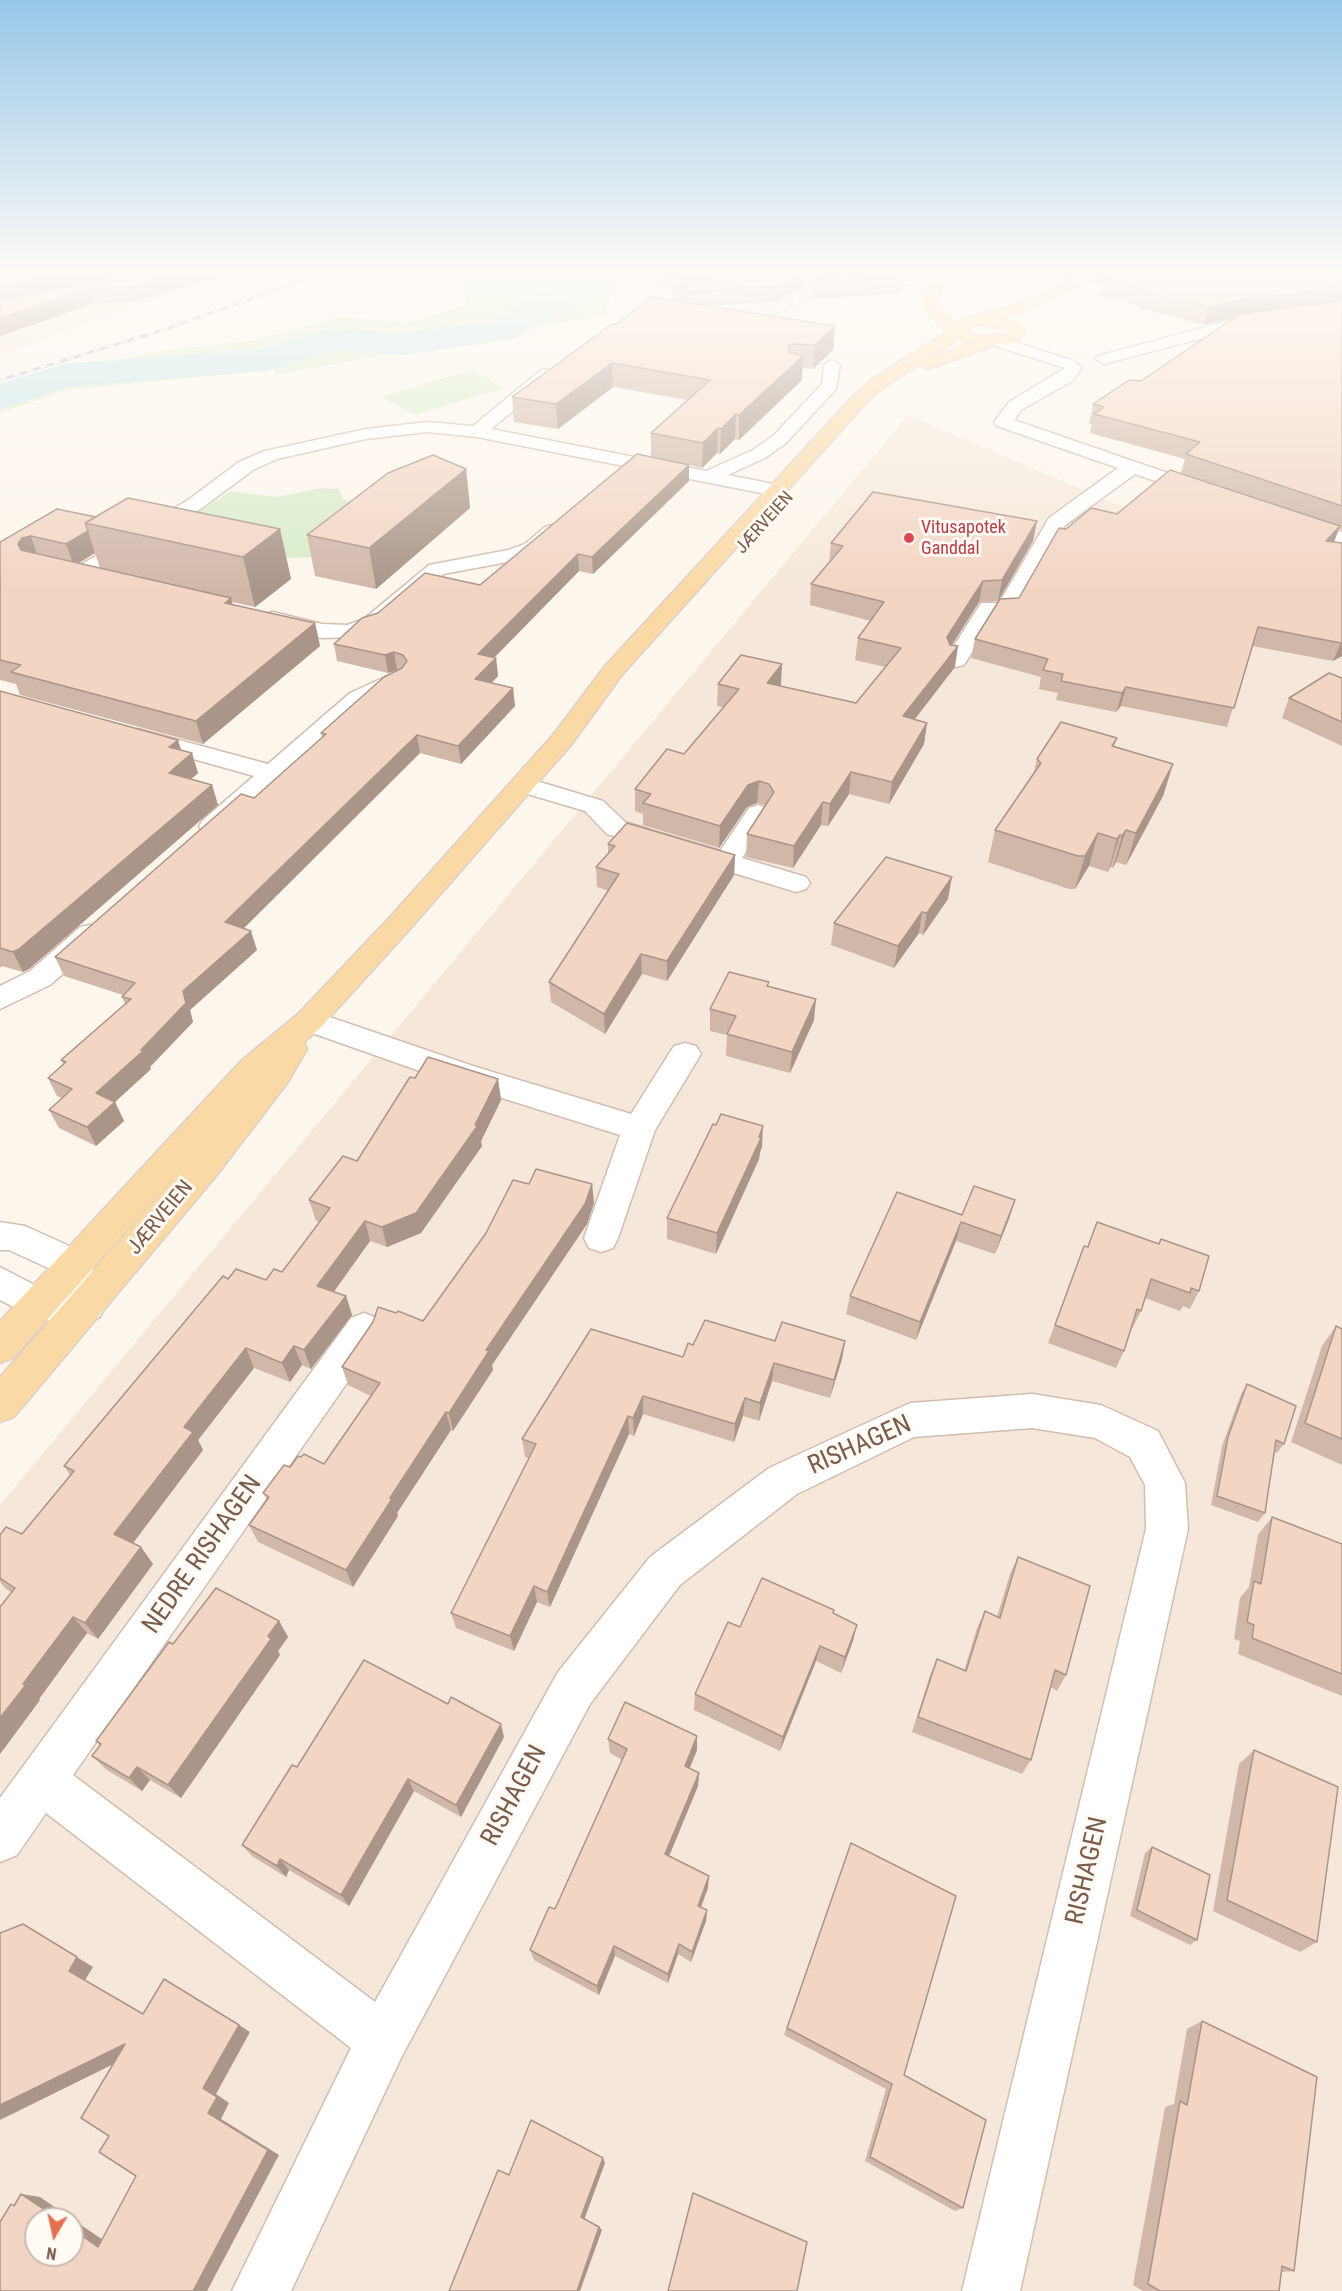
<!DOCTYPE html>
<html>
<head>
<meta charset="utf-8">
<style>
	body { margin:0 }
	#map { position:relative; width:1342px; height:2291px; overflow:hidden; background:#fdf6ec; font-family:"Roboto Condensed",sans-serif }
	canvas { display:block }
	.north { position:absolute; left:24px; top:2207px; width:60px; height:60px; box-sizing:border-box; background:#fffaf3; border:2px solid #cabbb1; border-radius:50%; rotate:189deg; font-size:16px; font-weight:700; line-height:24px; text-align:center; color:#7a5c4d }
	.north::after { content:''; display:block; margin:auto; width:21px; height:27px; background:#e76f51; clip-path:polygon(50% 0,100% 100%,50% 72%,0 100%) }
</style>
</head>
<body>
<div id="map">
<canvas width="1342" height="2291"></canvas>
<div class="north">N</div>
</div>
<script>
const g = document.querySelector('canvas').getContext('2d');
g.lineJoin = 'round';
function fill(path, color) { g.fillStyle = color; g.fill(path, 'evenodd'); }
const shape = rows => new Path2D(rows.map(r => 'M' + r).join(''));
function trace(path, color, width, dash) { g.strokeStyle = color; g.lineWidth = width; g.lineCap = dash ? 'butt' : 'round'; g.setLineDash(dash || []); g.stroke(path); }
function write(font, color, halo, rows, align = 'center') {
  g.font = font + ' "Roboto Condensed",sans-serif'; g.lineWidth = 6; g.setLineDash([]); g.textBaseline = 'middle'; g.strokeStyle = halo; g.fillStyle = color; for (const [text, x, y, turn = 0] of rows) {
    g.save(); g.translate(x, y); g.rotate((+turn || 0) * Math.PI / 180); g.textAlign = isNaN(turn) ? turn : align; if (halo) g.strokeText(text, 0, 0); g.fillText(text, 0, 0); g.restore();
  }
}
const residential = shape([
	[0,273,225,273,0,355],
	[908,415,1342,601,1342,2291,0,2291,0,1505],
	[36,2219,72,2219,72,2255,36,2255]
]);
const green = shape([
	[461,273,620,273,605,315,274,375,276,366,260,371,67,390,0,413,0,391,43,378,158,351,257,340,336,317,410,322,467,304],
	[473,369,503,388,415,415,381,397],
	[321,488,339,489,343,499,379,515,316,557,290,558,189,518,231,491,277,497]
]);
const river = shape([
	[576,273,616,273,611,280,518,337,505,340,404,355,334,350,266,371,67,387,0,409,0,384,62,364,262,349,331,328,404,333,495,320,576,273]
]);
const street = shape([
	[938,274,943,275,945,278,943,281,823,292,780,312,775,314,767,309,820,284,938,274],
	[1342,306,1342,316,1229,331,1104,364,1096,359,1098,356,1228,321,1342,306],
	[995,336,1074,361,1082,368,1072,381,1021,410,1014,420,1211,488,1214,492,1204,498,1135,474,1064,526,1013,615,995,615,964,665,956,667,948,665,945,660,981,603,999,603,1049,518,1118,468,997,426,994,422,1009,402,1065,368,989,344,987,341,995,336],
	[832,360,840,365,836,389,786,443,765,458,728,475,783,486,785,490,783,494,776,496,477,437,427,432,366,439,277,459,253,470,202,508,86,578,79,580,72,578,69,574,72,570,188,500,239,462,265,451,366,429,427,422,473,426,541,370,547,369,555,374,553,378,491,429,706,471,753,450,774,435,822,384,824,365,832,360],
	[1292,516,1342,532,1342,545,1285,526,1282,522,1292,516],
	[552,525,559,527,562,531,539,552,513,561,443,574,380,629,357,637,322,638,265,624,262,619,265,614,273,612,322,624,347,625,364,619,429,565,508,550,525,544,545,527,552,525],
	[396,672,404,674,408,679,404,684,366,703,221,832,212,834,203,832,199,826,203,820,254,776,129,741,126,736,129,731,138,729,268,764,350,693,396,672],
	[523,777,603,801,625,822,720,851,749,808,758,805,767,808,771,813,742,858,806,877,810,883,806,889,796,892,607,834,585,811,514,790,510,785,514,780,523,777],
	[90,925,100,927,104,934,100,941,50,985,0,1009,0,986,30,971,80,927,90,925],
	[309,1010,473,1066,631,1114,674,1046,685,1043,696,1046,701,1054,655,1130,618,1238,613,1248,601,1252,589,1248,584,1238,620,1135,451,1082,298,1028,294,1021,298,1014,309,1010],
	[0,1222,25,1226,87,1254,105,1306,100,1317,87,1321,38,1320,0,1300,0,1267,44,1290,64,1290,59,1273,9,1250,0,1250,0,1222],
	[364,1313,377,1318,382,1329,377,1340,73,1775,375,2002,558,1672,650,1557,769,1468,910,1403,1032,1394,1101,1405,1158,1431,1185,1483,1188,1529,1020,2291,962,2291,1146,1529,1145,1485,1130,1457,1095,1438,1032,1428,914,1437,797,1494,680,1585,590,1704,401,2058,291,2291,232,2291,351,2048,46,1813,17,1855,0,1862,0,1798,351,1318,364,1313]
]);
const primary = shape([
	[930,273,944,273,939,307,956,323,961,319,1013,306,1088,273,1106,273,1023,312,999,318,1015,322,1023,329,1025,332,1019,341,999,344,929,369,923,367,922,363,884,387,865,404,621,676,571,745,410,929,320,1028,304,1042,307,1049,288,1082,216,1176,14,1417,0,1422,0,1377,202,1146,13,1358,0,1363,0,1321,241,1061,298,1014,390,917,553,735,605,666,853,396,872,379,948,331,939,325,923,307,930,273],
	[977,324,1005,329,1009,333,981,336,966,331,977,324],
	[957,339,971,343,928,359,948,346,957,339]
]);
const rail = shape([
	[0,380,166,329,324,273]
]);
const wall = shape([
	[0,273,234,273,132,302,92,304,0,336],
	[655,273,877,273,901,277,899,294,813,299,814,283,820,280,804,274,803,288,774,302,706,306,833,350,813,369,802,368,802,380,739,440,735,439,720,454,717,453,702,468,689,465,689,481,593,574,579,571,494,658,496,658,498,676,491,683,513,688,515,706,461,764,420,753,244,928,257,950,190,1010,193,1022,150,1067,151,1069,115,1102,124,1121,96,1146,59,1128,49,1110,62,1098,57,1096,48,1078,63,1064,61,1060,125,1004,122,997,123,995,64,976,55,957,254,798,322,737,321,733,398,670,388,673,337,661,334,644,480,585,651,457,651,433,687,400,613,387,558,429,514,422,512,397,616,324,671,300,671,293,677,290,658,284,658,273],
	[1037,273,1084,273,1070,279],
	[1093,273,1342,273,1342,530,1339,529,1334,542,1342,543,1342,656,1333,661,1252,646,1227,727,1121,706,1116,712,1056,700,1058,693,1039,689,1041,677,971,658,975,639,1019,598,1066,529,1117,514,1181,473,1185,459,1090,433,1092,424,1089,424,1093,404,1141,381,1233,318,1204,325,1138,308,1139,306,1101,296,1104,285,1091,282],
	[466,469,470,508,376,589,315,576,307,535],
	[96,517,280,529,291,579,255,607,232,602,233,605,315,623,320,646,203,744,20,695,16,684,0,680,0,542],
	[95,553,100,568,78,563],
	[1033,541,998,601,979,602,952,645,955,667,915,719,927,723,924,744,889,804,849,794,828,826,821,825,793,868,746,857,747,834,766,805,757,803,747,807,719,848,643,825,643,814,635,811,635,789,684,754,723,707,717,706,718,684,781,685,780,686,856,703,885,667,855,660,858,638,871,621,810,605,811,584,829,562,831,543],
	[1342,678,1342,746,1282,718,1289,698],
	[0,691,182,751,198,773,191,779,212,785,218,805,29,969,23,972,2,966,0,968],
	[1117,738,1114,746,1173,764,1163,796,1126,865,1116,862,1113,868,1110,867,1108,872,1089,866,1075,889,1069,889,988,862,995,830,1034,772,1037,759],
	[608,844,735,855,734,875,667,981,642,974,605,1034,551,1002,549,982,609,891,597,887,596,867,608,854],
	[948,899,923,935,919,933,894,968,831,945,834,923],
	[768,987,814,1020,790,1073,726,1056,727,1035,710,1031,710,1009],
	[415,1078,498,1079,501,1100,481,1141,482,1146,421,1233,387,1247,370,1241,334,1292,346,1296,352,1315,311,1369,302,1365,290,1382,254,1368,198,1440,203,1450,133,1543,141,1547,153,1564,98,1639,87,1633,39,1699,40,1700,0,1754,11,1592,6,1589,0,1582,0,1535,22,1534,70,1475,64,1466,228,1279,266,1280,282,1272,320,1222,316,1221,309,1200,357,1161],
	[762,1147,760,1152,759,1159,716,1254,667,1239,667,1218],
	[529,1184,592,1184,594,1203,587,1224,492,1365,493,1370,453,1431,451,1430,397,1513,398,1516,353,1587,258,1542,249,1525,267,1500,263,1493,290,1467,324,1464,371,1396,348,1385,342,1367,423,1321],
	[1015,1200,1009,1219,995,1254,956,1241,916,1340,846,1314,850,1296,962,1215],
	[1097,1222,1158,1244,1161,1239,1199,1291,1190,1309,1183,1306,1180,1311,1145,1298,1141,1311,1132,1329,1131,1328,1124,1351,1116,1368,1048,1343,1077,1264,1087,1247],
	[1336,1326,1341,1329,1342,1326,1342,1465,1291,1442,1322,1346],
	[775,1341,845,1341,842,1359,830,1398,772,1381,759,1421,743,1416,734,1442,643,1414,634,1436,629,1434,550,1607,537,1602,514,1651,456,1628,451,1613,529,1458,525,1457,522,1439,683,1357,693,1345],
	[1247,1384,1284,1444,1277,1453,1275,1452,1265,1513,1258,1522,1211,1505,1222,1446,1241,1394],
	[1272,1517,1342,1544,1342,1696,1238,1654,1240,1641,1234,1639,1240,1598,1249,1587,1258,1535],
	[1018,1557,1066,1675,1057,1691,1050,1687,1031,1760,1022,1774,912,1732,930,1675,937,1659,964,1671,977,1628,985,1611,997,1617,1010,1574],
	[833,1613,853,1641,841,1673,816,1661,780,1751,694,1710,695,1694,740,1627],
	[279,1621,288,1637,278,1651,280,1655,181,1798,150,1780,142,1791,107,1770,92,1756,100,1746,96,1741,173,1644],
	[697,1736,697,1750,689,1768,699,1773,698,1786,669,1856,708,1888,701,1907,707,1910,706,1921,691,1962,678,1954,668,1983,615,1956,599,1995,534,1960,530,1950,555,1909,622,1760,610,1753,608,1739],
	[504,1737,461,1817,414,1791,349,1906,289,1870,286,1877,252,1856,242,1845,297,1767],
	[1254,1750,1317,1942,1300,1952,1213,1911,1239,1764],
	[1152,1847,1197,1940,1190,1945,1130,1916,1145,1853],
	[847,1854,904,2075,963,2208,955,2211,865,2161,886,2089,784,2035],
	[1202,2021,1294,2271,1282,2272,1279,2291,1143,2291,1133,2285,1165,2107,1174,2104,1187,2029]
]);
const shadedWall = shape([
	[65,273,143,273,0,303,0,286],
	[177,273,234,273,132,302,128,287],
	[688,273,730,273,679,291,679,276],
	[804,273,803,288,774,302,775,286],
	[823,273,877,273,877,276,822,281],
	[1071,273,1084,273,1070,279],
	[1342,287,1342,304,1228,319,1204,325,1209,307,1233,301],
	[87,289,92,304,0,336,0,318],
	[835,326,833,350,813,369,815,345],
	[803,356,802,380,739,440,739,415],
	[612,363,613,387,558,429,556,404],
	[736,414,735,439,720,454,721,429],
	[718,428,717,453,702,468,703,443],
	[689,465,689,481,593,574,592,557],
	[466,469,470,508,376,589,369,548],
	[1037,521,1033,541,998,601,1002,580],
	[1340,526,1333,544,1326,541],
	[280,529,291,579,255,607,243,557],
	[88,531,95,553,74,566,66,544],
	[31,536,38,558,26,566,18,544,22,538],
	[578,554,579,571,480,672,478,654],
	[983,581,979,602,943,659,947,637],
	[231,598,237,621,225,603],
	[315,623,320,646,203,744,196,721],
	[1342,642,1342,656,1333,661,1341,643],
	[958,646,955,667,900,738,903,716],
	[394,652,397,670,388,673,385,655],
	[496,658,498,676,478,697,475,679],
	[782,664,781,685,766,705,767,683],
	[1126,687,1121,706,1116,712,1122,693],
	[513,688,515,706,461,764,458,746],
	[927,723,924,744,889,804,892,782],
	[417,735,420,753,231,941,225,922],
	[178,740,184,759,169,747],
	[192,753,198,773,175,793,169,773],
	[1173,764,1163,796,1126,865,1136,833],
	[851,772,849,794,828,826,830,804],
	[759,781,757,803,747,807,719,848,720,826,748,785],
	[212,785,218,805,29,969,23,972,13,952],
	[823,802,821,825,793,868,794,846],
	[1126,830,1116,862,1113,868,1122,836],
	[1098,833,1089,866,1075,889,1085,856],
	[1120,835,1110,867,1108,872,1117,839],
	[735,855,734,875,667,981,667,961],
	[952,877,948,899,923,935,927,913],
	[922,912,919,933,894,968,898,946],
	[251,931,257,950,190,1010,193,1022,150,1067,151,1069,115,1102,124,1121,96,1146,87,1127,96,1093,141,1050,183,991],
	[641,954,642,974,605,1034,604,1014],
	[816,999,814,1020,790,1073,792,1052],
	[498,1079,501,1100,481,1141,482,1146,421,1233,387,1247,382,1227,475,1125],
	[763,1126,762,1147,760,1152,759,1159,716,1254,717,1233],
	[592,1184,594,1203,587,1224,492,1365,493,1370,453,1431,449,1413,486,1350],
	[1015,1200,1009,1219,995,1254,1001,1236],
	[365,1221,370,1241,324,1305,317,1286],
	[961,1222,956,1241,916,1340,920,1322],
	[346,1296,352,1315,311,1369,304,1350],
	[845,1341,842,1359,830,1398,834,1380],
	[294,1346,302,1365,290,1382,282,1363],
	[246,1348,254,1368,198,1440,203,1450,127,1551,114,1534,184,1427],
	[774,1363,772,1381,759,1421,760,1403],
	[643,1396,643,1414,634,1436,633,1418],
	[745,1398,743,1416,734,1442,735,1424],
	[446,1412,451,1430,397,1513,398,1516,353,1587,346,1570,390,1498],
	[628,1416,629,1434,550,1607,547,1592],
	[141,1547,153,1564,98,1639,85,1623],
	[534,1586,537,1602,514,1651,510,1636],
	[73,1617,87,1633,39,1699,40,1700,0,1754,0,1718,23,1684],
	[279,1621,288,1637,278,1651,280,1655,181,1798,168,1785],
	[857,1625,853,1641,841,1673,845,1657],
	[820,1646,816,1661,780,1751,783,1737],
	[501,1724,504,1737,461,1817,456,1805],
	[697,1736,697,1750,685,1780,685,1766],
	[137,1767,150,1780,142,1791,129,1778],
	[699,1773,698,1786,665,1866,665,1854],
	[408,1779,414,1791,349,1906,341,1895],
	[280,1859,289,1870,286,1877,277,1866],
	[709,1876,708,1888,697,1917,698,1906],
	[707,1910,706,1921,691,1962,692,1952],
	[23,1924,93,1967,85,1980,69,1971],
	[679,1944,678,1954,668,1983,668,1974],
	[614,1946,615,1956,599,1995,597,1986],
	[239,2025,250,2032,216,2094,229,2103,221,2119,279,2155,207,2291,193,2291,208,2113,203,2088],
	[125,2044,140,2051,0,2120,0,2105],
	[603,2158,605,2163,584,2220,581,2217],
	[21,2194,40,2197,72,2219,58,2219],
	[72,2219,115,2248,98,2247,72,2229],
	[599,2227,602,2230,580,2291,577,2291]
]);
const building = shape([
	[0,273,65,273,0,286,0,273],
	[128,273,177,273,128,287,87,289,0,318,0,300,65,288,128,273],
	[669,273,688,273,679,276,669,273],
	[721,273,804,273,775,286,671,293,721,273],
	[887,273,895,273,901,277,814,283,825,278,887,273],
	[1118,273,1342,273,1342,287,1233,301,1209,307,1142,291,1145,289,1105,279,1118,273],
	[652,297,835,326,815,345,789,344,789,352,803,356,739,415,736,414,721,429,718,428,703,443,651,433,710,380,612,363,556,404,512,397,612,324,616,324,652,297],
	[1342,301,1342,506,1186,454,1200,442,1094,414,1104,407,1093,404,1129,380,1141,381,1238,315,1342,301],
	[637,454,689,465,592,557,578,554,478,654,496,658,475,679,513,688,458,746,417,735,225,922,251,931,183,991,186,1003,141,1050,143,1051,96,1093,115,1102,87,1127,49,1110,72,1089,48,1078,66,1062,61,1060,131,999,122,997,135,983,55,957,241,794,254,798,326,734,321,733,384,677,402,668,407,661,403,655,394,652,385,655,334,644,362,618,378,613,425,573,480,585,637,454],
	[433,455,466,469,369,548,307,535,388,473,433,455],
	[1170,470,1340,526,1326,541,1342,543,1342,642,1341,643,1258,627,1234,708,1126,687,1122,693,1061,681,1063,674,1043,670,1048,659,975,639,1000,599,1019,598,1059,528,1066,529,1091,508,1117,514,1170,470],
	[873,492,1037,521,1002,580,983,581,947,637,950,645,958,646,903,716,927,723,892,782,851,772,830,804,823,802,794,846,747,834,774,792,769,784,759,781,748,785,720,826,643,803,651,794,635,789,667,749,684,754,739,689,718,684,741,655,782,664,767,683,856,703,901,648,858,638,884,602,811,584,843,546,831,543,873,492],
	[128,498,280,529,243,557,85,523,128,498],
	[57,509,96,517,85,523,88,531,66,544,31,536,22,538,18,544,21,550,231,598,225,603,315,623,196,721,11,672,21,665,0,660,0,542,57,509],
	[1329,673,1342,678,1342,722,1289,698,1329,673],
	[0,691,178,740,169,747,192,753,169,773,212,785,19,949,13,952,0,948,0,691],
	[1061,722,1117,738,1112,746,1173,764,1136,833,1126,830,1122,836,1120,835,1117,839,1098,833,1085,856,1078,856,995,830,1041,763,1037,759,1061,722],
	[627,823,735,855,667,961,641,954,604,1014,549,982,619,874,596,867,615,846,608,844,627,823],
	[886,857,952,877,927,913,922,912,898,946,834,923,886,857],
	[729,972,769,982,767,986,816,999,792,1052,727,1034,736,1016,710,1009,729,972],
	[428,1057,498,1079,475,1125,478,1125,416,1213,382,1227,365,1221,317,1286,346,1296,304,1350,294,1346,282,1363,246,1348,184,1427,193,1432,114,1534,141,1547,85,1623,73,1617,23,1684,25,1686,0,1718,0,1607,15,1588,0,1578,0,1535,6,1527,22,1534,74,1471,64,1466,223,1276,228,1279,236,1269,266,1280,274,1269,282,1272,330,1208,309,1200,343,1156,357,1161,410,1077,415,1078,428,1057],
	[721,1114,763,1126,759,1137,761,1138,717,1233,667,1218,713,1124,716,1125,721,1114],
	[536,1169,592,1184,585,1204,486,1350,489,1351,449,1413,446,1412,390,1498,392,1499,346,1570,249,1525,269,1497,263,1493,284,1465,290,1467,298,1456,301,1457,304,1454,324,1464,380,1383,342,1367,373,1322,378,1307,396,1313,398,1311,423,1321,486,1233,513,1180,529,1184,536,1169],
	[974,1186,1015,1200,1001,1236,961,1222,920,1322,850,1296,897,1192,962,1215,974,1186],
	[1097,1222,1159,1244,1161,1239,1209,1256,1199,1291,1191,1288,1190,1293,1151,1279,1141,1311,1137,1309,1124,1351,1055,1325,1084,1246,1088,1247,1097,1222],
	[705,1320,775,1341,782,1322,845,1341,834,1380,774,1363,760,1403,745,1398,735,1424,643,1396,633,1418,628,1416,547,1592,534,1586,510,1636,451,1613,536,1444,522,1439,591,1329,683,1357,688,1343,693,1345,705,1320],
	[1336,1326,1342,1329,1342,1439,1305,1423,1336,1326],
	[1247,1384,1296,1406,1284,1444,1276,1440,1265,1513,1217,1496,1228,1437,1247,1384],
	[1272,1517,1342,1544,1342,1674,1252,1638,1254,1625,1247,1622,1254,1581,1261,1584,1272,1517],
	[1018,1557,1090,1586,1066,1675,1055,1670,1031,1760,918,1717,937,1659,966,1671,985,1611,1000,1618,1018,1557],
	[762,1578,834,1610,833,1613,857,1625,845,1657,820,1646,783,1737,695,1694,728,1622,740,1627,762,1578],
	[216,1588,279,1621,268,1636,271,1639,168,1785,137,1767,129,1778,92,1756,101,1744,96,1741,169,1642,173,1644,216,1588],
	[364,1660,448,1704,451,1697,501,1724,456,1805,408,1779,341,1895,280,1859,277,1866,242,1845,292,1765,297,1767,364,1660],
	[625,1702,697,1736,685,1766,699,1773,665,1854,709,1876,698,1906,707,1910,692,1952,679,1944,668,1974,614,1946,597,1986,530,1950,549,1907,555,1909,627,1749,608,1739,625,1702],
	[1254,1750,1338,1787,1317,1942,1227,1900,1254,1750],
	[851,1843,956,1896,904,2075,986,2120,963,2208,870,2157,892,2084,787,2028,851,1843],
	[1152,1847,1210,1875,1197,1940,1137,1910,1152,1847],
	[23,1924,77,1957,69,1971,143,2014,164,1979,239,2025,203,2088,217,2097,208,2113,268,2150,193,2291,0,2291,0,2222,11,2204,14,2206,21,2194,58,2219,36,2219,36,2255,72,2255,72,2229,98,2247,136,2176,99,2152,109,2136,81,2118,125,2044,0,2105,0,1933,23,1924],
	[1202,2021,1317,2077,1294,2271,1282,2266,1279,2291,1160,2291,1148,2284,1180,2101,1187,2105,1202,2021],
	[531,2120,603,2158,581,2217,599,2227,577,2291,449,2291,498,2170,509,2175,531,2120],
	[693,2193,807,2242,797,2291,668,2291,693,2193]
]);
const markers = [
	[909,538,6,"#e0444e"]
];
const farStreetnames = [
	["JÆRVEIEN",765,523,-48]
];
const farHealthnames = [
	["Vitusapotek",921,528],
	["Ganddal",921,549]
];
const streetNames = [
	["JÆRVEIEN",161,1218,-50]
];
const nearStreetnames = [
	["RISHAGEN",860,1446,-24],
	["NEDRE RISHAGEN",203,1555,-55],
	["RISHAGEN",515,1796,-62],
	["RISHAGEN",1088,1871,-77]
];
fill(residential, '#f5e8da');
fill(green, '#d8ecc9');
fill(river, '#bfe3e8');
trace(street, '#d1beb0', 3);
trace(primary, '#dad1cd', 3);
fill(street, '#fff');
fill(primary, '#fbd9a5');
trace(rail, '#b9a8c9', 3);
trace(rail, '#fffaf3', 2, [7]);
fill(wall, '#d1b7a8');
fill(shadedWall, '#aa9588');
fill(building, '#f3d5c3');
trace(building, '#aa9588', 1.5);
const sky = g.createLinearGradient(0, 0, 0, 593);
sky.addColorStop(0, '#97c7e8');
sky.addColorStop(0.46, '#fefbf6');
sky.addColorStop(1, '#fefbf600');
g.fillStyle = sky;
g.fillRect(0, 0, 1342, 593);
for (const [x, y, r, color] of markers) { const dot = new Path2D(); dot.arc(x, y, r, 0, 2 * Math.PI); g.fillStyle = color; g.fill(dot); trace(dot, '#fffaf3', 2); }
write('18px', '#7a5c4d', '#fffaf3', farStreetnames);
write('18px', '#be3a42', '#fffaf3', farHealthnames, 'left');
write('21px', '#7a5c4d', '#fffaf3', streetNames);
write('26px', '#7a5c4d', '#fffaf3', nearStreetnames);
</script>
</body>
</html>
